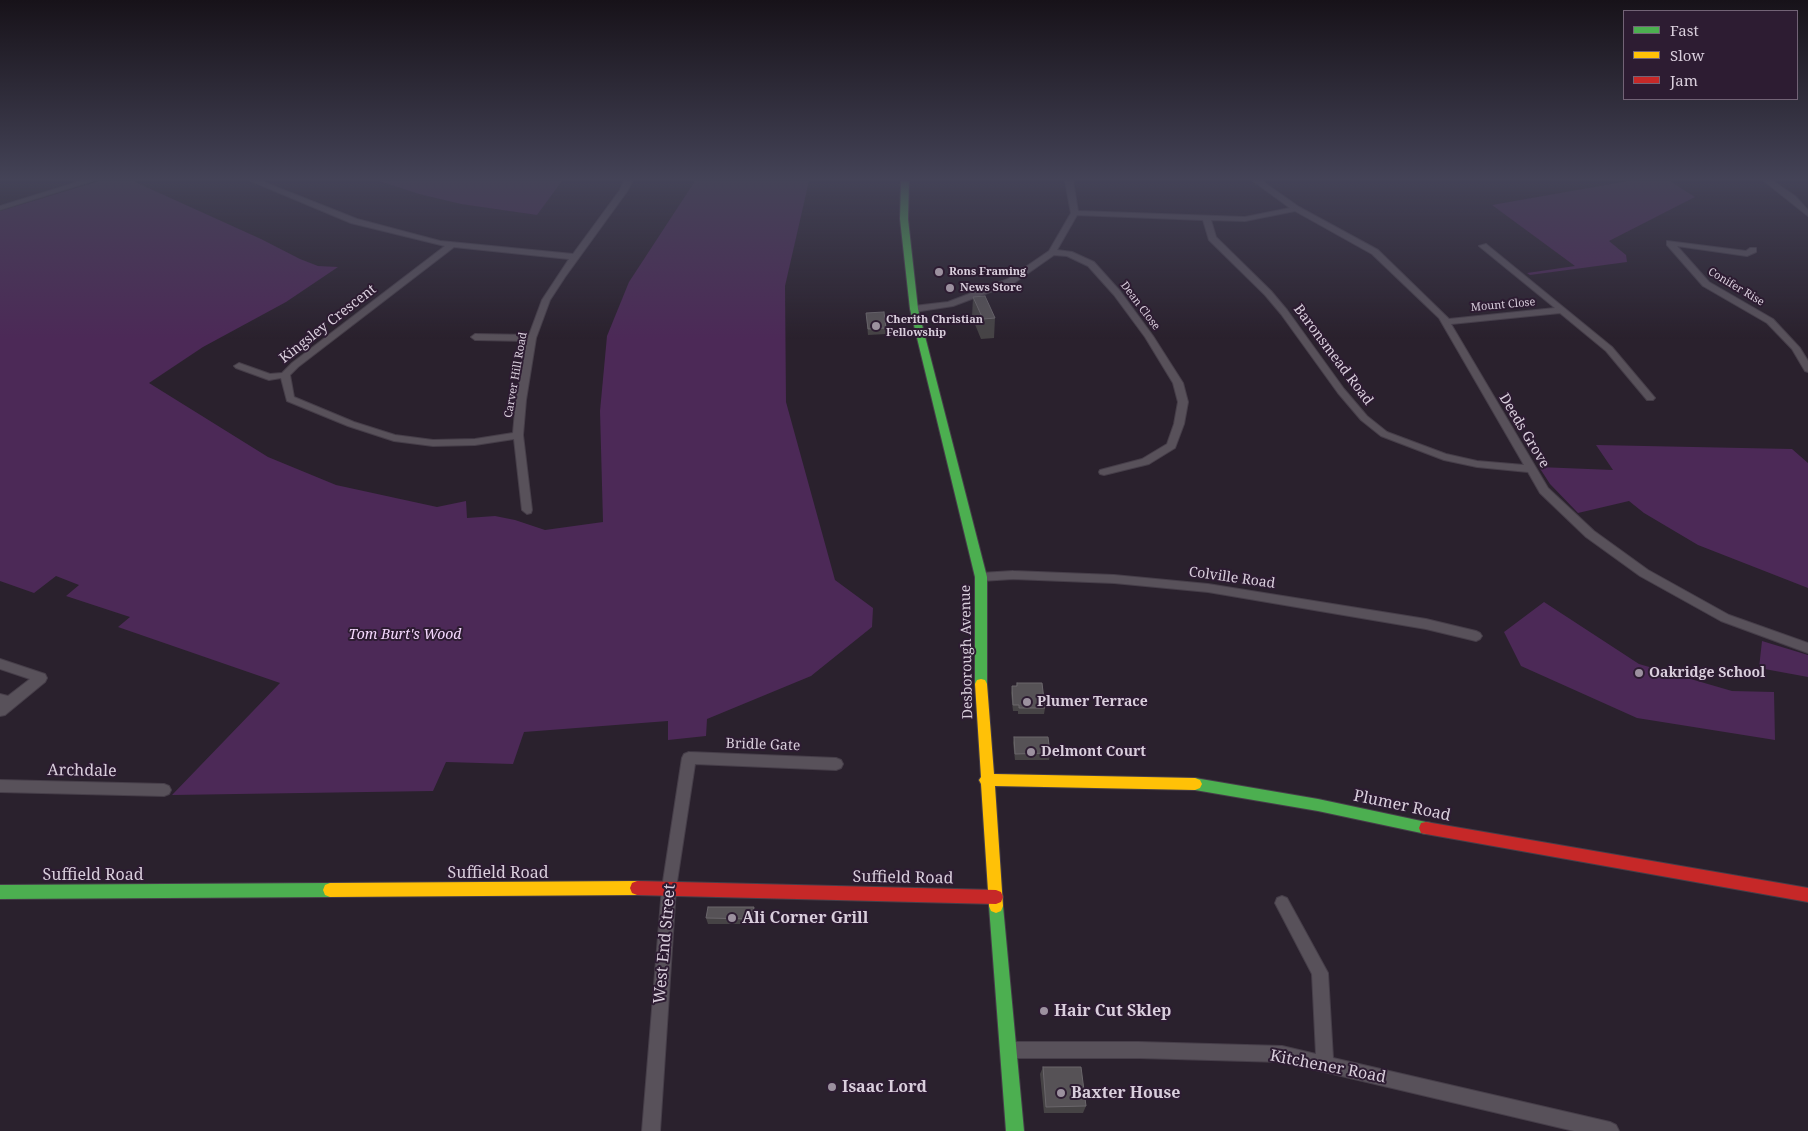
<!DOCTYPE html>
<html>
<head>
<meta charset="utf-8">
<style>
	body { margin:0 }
	#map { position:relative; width:1808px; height:1131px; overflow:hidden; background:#2a212d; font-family:"Noto Serif",serif }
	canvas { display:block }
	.legend { position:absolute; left:1623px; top:10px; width:175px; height:90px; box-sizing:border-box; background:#2d1c32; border:1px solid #726376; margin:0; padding:6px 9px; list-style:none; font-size:15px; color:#d9cedc }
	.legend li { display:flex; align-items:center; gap:10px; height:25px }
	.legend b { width:25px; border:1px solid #726376 }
</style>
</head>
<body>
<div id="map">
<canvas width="1808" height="1131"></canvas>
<ul class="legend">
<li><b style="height:6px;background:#4caf50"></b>Fast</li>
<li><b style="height:6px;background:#ffc107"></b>Slow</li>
<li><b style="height:6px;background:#c62828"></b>Jam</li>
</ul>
</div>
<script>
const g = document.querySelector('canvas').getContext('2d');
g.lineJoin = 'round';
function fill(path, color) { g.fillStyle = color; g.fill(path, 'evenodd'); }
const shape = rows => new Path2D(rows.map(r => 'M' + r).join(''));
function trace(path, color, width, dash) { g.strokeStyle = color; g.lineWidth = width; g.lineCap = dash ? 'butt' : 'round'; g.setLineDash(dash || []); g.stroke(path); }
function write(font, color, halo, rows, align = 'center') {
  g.font = font + ' "Noto Serif",serif'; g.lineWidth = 4; g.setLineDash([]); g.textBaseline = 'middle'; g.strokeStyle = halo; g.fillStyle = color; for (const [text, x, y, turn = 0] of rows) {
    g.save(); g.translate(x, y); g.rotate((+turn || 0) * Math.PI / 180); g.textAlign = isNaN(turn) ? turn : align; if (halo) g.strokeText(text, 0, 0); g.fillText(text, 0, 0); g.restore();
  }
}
const green = shape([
	[99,181,133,181,261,239,300,259,318,266,338,267,286,302,203,347,149,383,268,457,336,485,437,507,466,501,467,518,495,516,515,520,545,530,603,522,600,411,607,336,629,282,695,181,809,181,785,286,786,402,835,580,873,608,872,627,811,676,707,719,706,736,668,740,668,721,524,732,513,764,446,762,433,791,172,795,280,683,118,627,130,617,66,596,79,585,56,576,34,593,0,581,0,211],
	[379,181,562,181,537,215,461,204,419,194],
	[1628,181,1670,181,1695,197,1609,241,1626,255,1627,262,1530,275,1527,273,1575,266,1492,205],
	[1596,445,1792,449,1808,463,1808,588,1698,545,1644,513,1629,501,1578,513,1550,484,1539,467,1613,470],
	[1544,602,1639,664,1732,691,1774,692,1775,740,1637,718,1521,666,1504,632],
	[1762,641,1808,655,1808,677,1759,668]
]);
const street = shape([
	[81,181,92,181,0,210,0,206,81,181],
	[251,181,261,181,357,219,440,241,573,254,620,190,624,181,632,181,628,190,565,277,550,300,536,338,526,400,523,435,532,510,531,513,527,514,522,510,514,439,475,445,433,446,394,441,348,426,287,401,281,378,269,380,236,368,234,366,239,363,270,374,282,373,292,363,445,246,351,223,251,181],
	[454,247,569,259,542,300,529,335,475,334,471,337,475,340,527,341,516,400,513,433,475,439,433,440,395,435,354,422,294,397,290,375,298,367,454,247],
	[1065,181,1073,181,1078,211,1245,217,1290,208,1253,181,1262,181,1299,207,1378,250,1449,319,1555,308,1479,246,1486,244,1612,347,1655,398,1653,400,1647,400,1606,351,1560,313,1451,324,1548,488,1594,531,1648,570,1729,615,1808,643,1808,653,1721,621,1640,576,1586,537,1540,493,1528,472,1477,467,1444,460,1381,436,1361,420,1338,393,1281,314,1265,295,1209,240,1203,220,1077,215,1057,250,1072,252,1094,262,1120,291,1153,336,1183,383,1188,402,1184,424,1175,448,1149,464,1104,475,1100,474,1099,472,1100,470,1142,459,1167,444,1174,424,1178,402,1173,383,1145,337,1114,295,1088,266,1067,256,1054,255,1014,283,953,306,914,312,910,309,914,306,948,302,1008,279,1049,251,1071,213,1065,181],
	[1295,211,1372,254,1439,318,1524,465,1477,461,1446,454,1387,432,1367,416,1344,389,1287,310,1271,291,1216,237,1211,220,1245,221,1295,211],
	[1764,181,1773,181,1795,196,1808,210,1808,216,1764,181],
	[1667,241,1746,251,1750,248,1756,248,1756,252,1747,256,1677,246,1709,282,1773,319,1800,348,1808,361,1808,372,1805,371,1792,349,1767,323,1703,286,1667,245,1667,241],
	[1013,571,1114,575,1208,584,1426,619,1476,631,1480,633,1482,636,1480,639,1476,641,1426,629,1208,592,1114,583,1013,579,981,581,975,577,981,573,1013,571],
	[0,659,45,674,47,678,45,682,5,715,0,716,0,694,8,696,30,679,0,669,0,659],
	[689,752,836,758,841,760,843,764,841,768,836,770,695,764,676,888,660,1131,642,1131,662,888,682,758,684,754,689,752],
	[0,780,164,784,169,786,171,790,169,794,164,796,0,792,0,780],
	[1282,896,1287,898,1328,973,1333,1058,1610,1122,1616,1125,1619,1131,1574,1131,1282,1062,1139,1058,1009,1058,1003,1056,1001,1050,1003,1044,1009,1042,1139,1042,1282,1046,1316,1054,1312,974,1275,903,1277,898,1282,896]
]);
const fast = shape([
	[901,181,909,181,908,219,918,309,987,577,987,684,985,688,981,689,977,688,975,684,975,577,910,309,900,219,901,181],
	[1195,778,1318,799,1426,822,1431,823,1433,828,1431,833,1426,834,1318,811,1195,790,1190,788,1188,784,1190,780,1195,778],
	[330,883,335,885,337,890,335,895,330,897,0,899,0,885,330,883],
	[996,899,1001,901,1003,906,1024,1131,1006,1131,989,906,991,901,996,899]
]);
const slow = shape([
	[981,679,985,680,987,684,994,774,1195,778,1200,780,1202,784,1200,788,1195,790,995,786,1003,906,1001,911,996,913,991,911,989,906,981,784,979,780,981,777,975,684,977,680,981,679],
	[637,881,642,883,644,888,642,893,637,895,330,897,325,895,323,890,325,885,330,883,637,881]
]);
const jam = shape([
	[1426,822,1808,888,1808,902,1426,834,1421,833,1419,828,1421,823,1426,822],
	[637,881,996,890,1001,892,1003,897,1001,902,996,904,637,895,632,893,630,888,632,883,637,881]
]);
const wall = shape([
	[973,297,995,318,994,338,981,339,972,317],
	[866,313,886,328,886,334,868,335],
	[1017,683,1045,708,1044,714,1018,714,1018,711,1013,711,1011,693,1012,686,1016,686],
	[1014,737,1050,753,1049,760,1015,760,1013,743],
	[754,907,755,913,754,924,708,924,706,918],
	[1043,1067,1086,1106,1083,1113,1044,1113,1040,1074]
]);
const shadedWall = shape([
	[754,907,755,913,754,924,752,919]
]);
const building = shape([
	[985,296,995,318,983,319,973,297,985,296],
	[884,312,886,328,868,329,866,313,884,312],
	[1017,683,1042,683,1045,708,1019,708,1019,705,1013,705,1012,686,1017,686,1017,683],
	[1014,737,1048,737,1050,753,1015,754,1014,737],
	[708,907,754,907,752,919,706,918,708,907],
	[1043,1067,1081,1067,1086,1106,1046,1107,1043,1067]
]);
const markers = [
	[939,272,5,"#9c919f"],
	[950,288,5,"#9c919f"],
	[876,326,5,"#9c919f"],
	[1639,673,5,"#9c919f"],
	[1027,702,5,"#9c919f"],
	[1031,752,5,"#9c919f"],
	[732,918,5,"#9c919f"],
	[1044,1011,5,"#9c919f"],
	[832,1087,5,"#9c919f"],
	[1061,1093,5,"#9c919f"]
];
const farPoinames = [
	["Rons Framing",949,272],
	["News Store",960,288],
	["Cherith Christian",886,320],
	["Fellowship",886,333]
];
const farStreetnames = [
	["Conifer Rise",1736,287,31],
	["Mount Close",1503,305,-5],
	["Dean Close",1140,306,53],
	["Carver Hill Road",516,375,-80]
];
const streetNames = [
	["Kingsley Crescent",328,324,-38],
	["Baronsmead Road",1333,355,53],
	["Deeds Grove",1524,431,59],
	["Colville Road",1232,578,8],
	["Desborough Avenue",967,652,-91],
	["Bridle Gate",763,745,2]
];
const parkNames = [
	["Tom Burt's Wood",405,635]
];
const poiNames = [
	["Oakridge School",1649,673],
	["Plumer Terrace",1037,702],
	["Delmont Court",1041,752]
];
const nearStreetnames = [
	["Archdale",82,771,1],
	["Plumer Road",1402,806,12],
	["Suffield Road",498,873],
	["Suffield Road",93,875],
	["Suffield Road",903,878,1],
	["West End Street",665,944,-85],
	["Kitchener Road",1328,1067,11]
];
const nearPoinames = [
	["Ali Corner Grill",742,918],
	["Hair Cut Sklep",1054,1011],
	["Isaac Lord",842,1087],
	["Baxter House",1071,1093]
];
fill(green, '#4c2957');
trace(street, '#463e49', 2);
trace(fast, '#463e49', 2);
trace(slow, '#463e49', 2);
trace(jam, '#463e49', 2);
fill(street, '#58515a');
fill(fast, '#4caf50');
fill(slow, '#ffc107');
fill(jam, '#c62828');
fill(wall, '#464345');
fill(shadedWall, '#342f35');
fill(building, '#565256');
trace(building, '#6a666b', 1);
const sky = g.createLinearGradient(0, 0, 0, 339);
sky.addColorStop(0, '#171219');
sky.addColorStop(0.53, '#444357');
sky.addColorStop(1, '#44435700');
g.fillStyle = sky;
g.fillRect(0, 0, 1808, 339);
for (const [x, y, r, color] of markers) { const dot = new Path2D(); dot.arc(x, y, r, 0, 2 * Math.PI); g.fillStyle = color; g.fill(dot); trace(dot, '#2d1c32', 2); }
write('bold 11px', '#d9cedc', '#2d1c32', farPoinames, 'left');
write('11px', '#d9cedc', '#2d1c32', farStreetnames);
write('14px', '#d9cedc', '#2d1c32', streetNames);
write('italic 14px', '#f5d8fe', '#2d1c32', parkNames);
write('bold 14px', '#d9cedc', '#2d1c32', poiNames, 'left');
write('16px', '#d9cedc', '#2d1c32', nearStreetnames);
write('bold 16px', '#d9cedc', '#2d1c32', nearPoinames, 'left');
</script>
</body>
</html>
